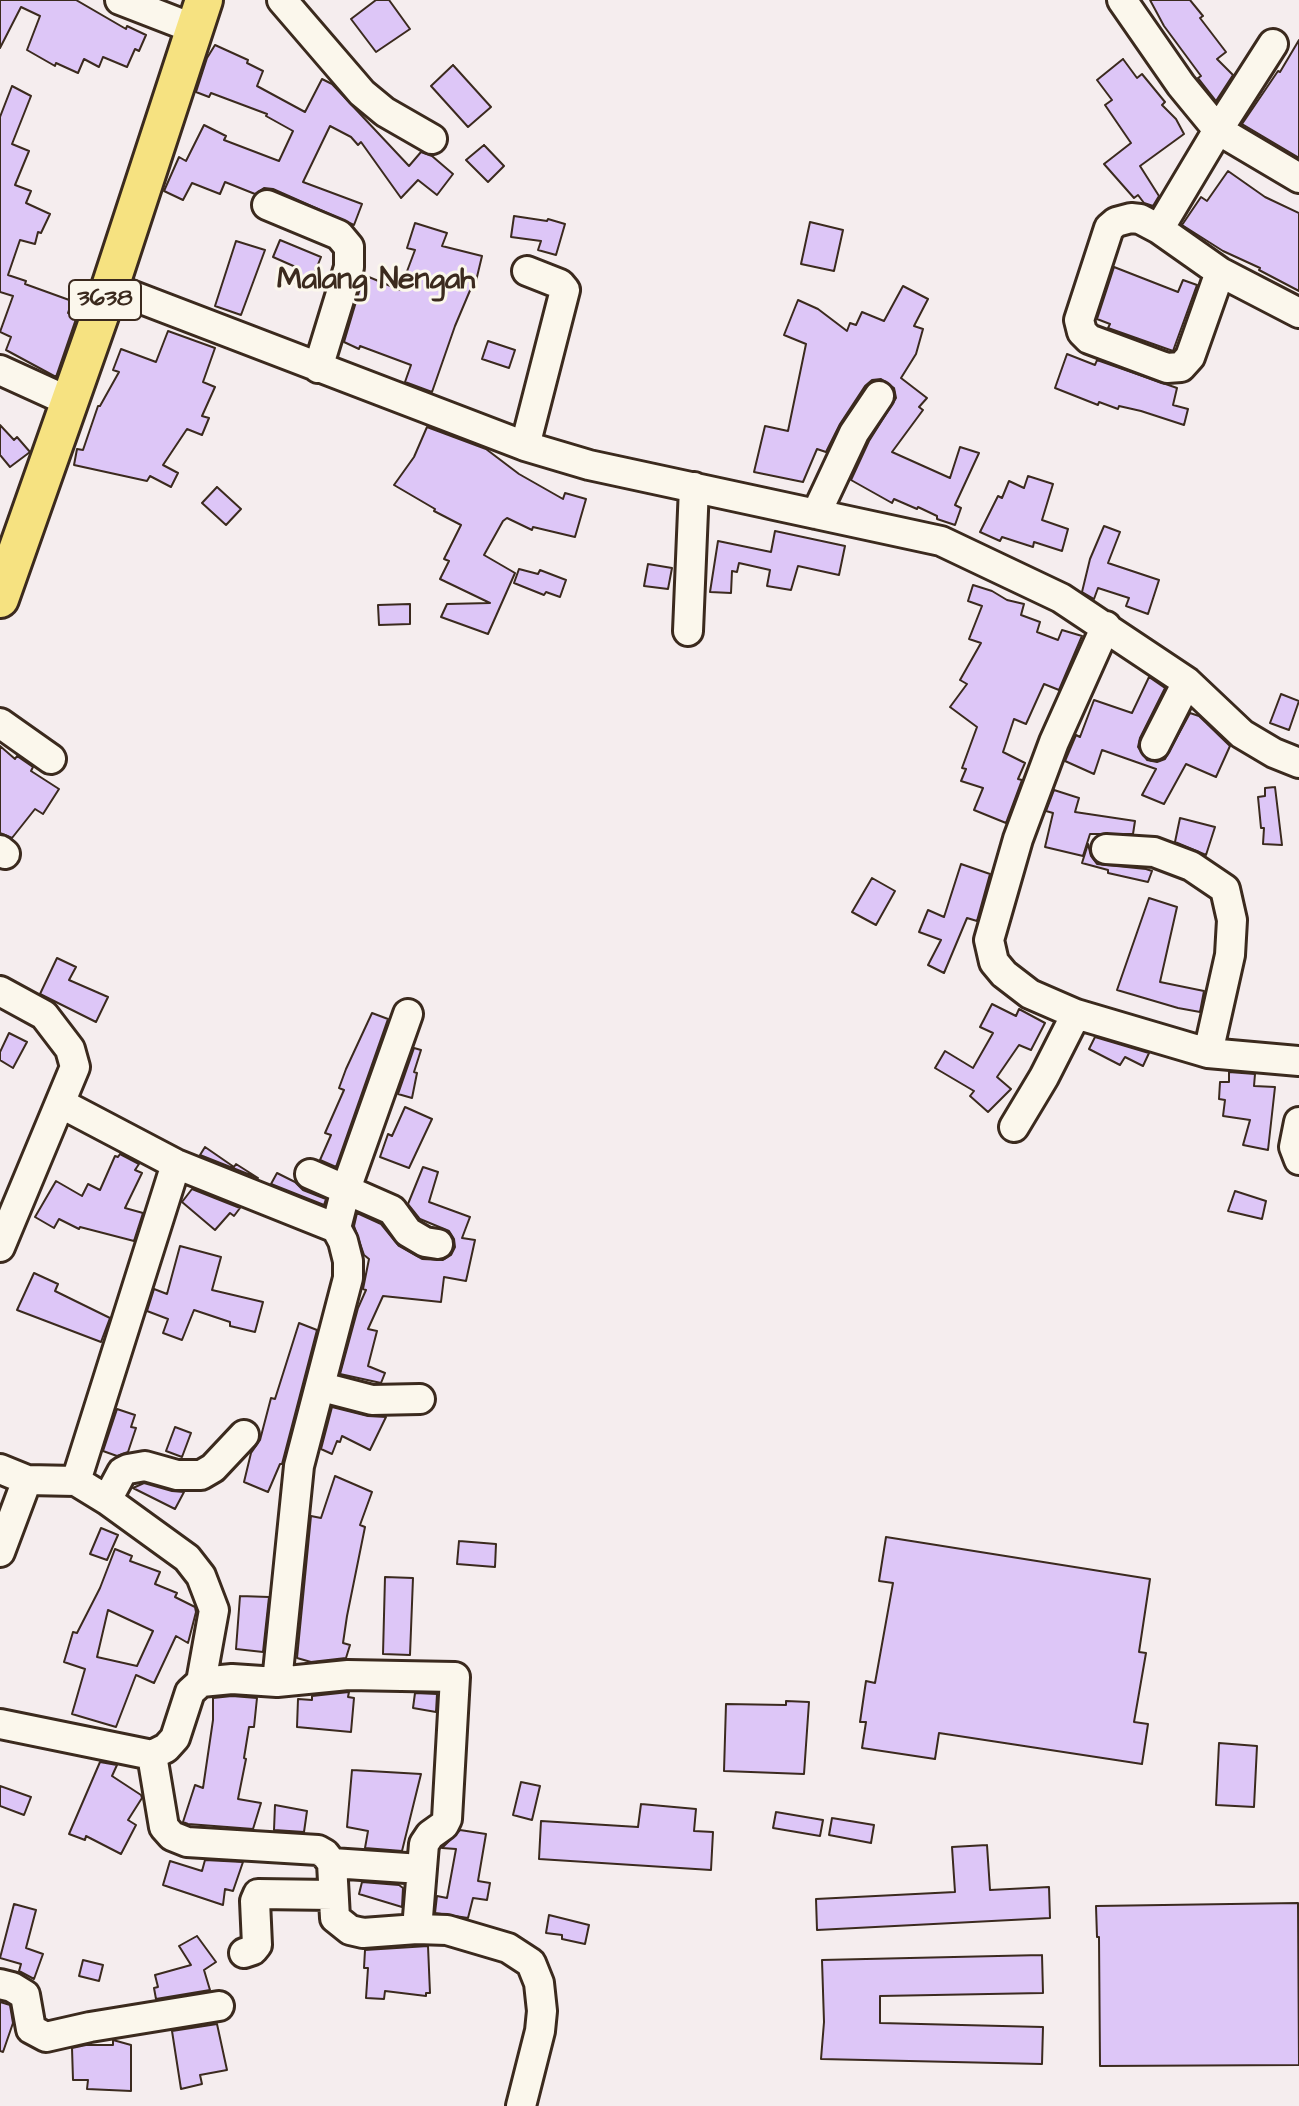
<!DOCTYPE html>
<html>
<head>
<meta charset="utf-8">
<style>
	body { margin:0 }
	canvas { display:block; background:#f5edee }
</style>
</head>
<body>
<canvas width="1299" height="2106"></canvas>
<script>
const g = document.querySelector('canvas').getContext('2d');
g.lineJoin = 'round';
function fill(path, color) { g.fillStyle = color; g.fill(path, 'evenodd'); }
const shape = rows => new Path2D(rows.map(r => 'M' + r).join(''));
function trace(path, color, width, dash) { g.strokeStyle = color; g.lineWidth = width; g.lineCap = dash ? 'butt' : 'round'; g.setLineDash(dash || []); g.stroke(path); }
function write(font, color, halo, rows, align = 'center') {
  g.font = font + ' "Architects Daughter",sans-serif'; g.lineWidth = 6; g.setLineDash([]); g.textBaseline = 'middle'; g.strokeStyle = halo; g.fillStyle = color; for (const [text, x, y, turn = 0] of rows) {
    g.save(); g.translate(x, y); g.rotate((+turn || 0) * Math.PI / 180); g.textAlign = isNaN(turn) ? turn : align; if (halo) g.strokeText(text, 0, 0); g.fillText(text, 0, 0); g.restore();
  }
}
const building = shape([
	[0,0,76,0,126,29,127,26,146,35,139,51,135,49,127,67,103,57,99,67,84,59,78,73,56,63,55,66,27,50,40,16,21,7,0,48,0,0],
	[376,0,389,0,410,29,376,52,351,19,376,0],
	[1150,0,1190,0,1203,16,1200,18,1226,52,1217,59,1233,75,1216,101,1198,78,1201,76,1164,26,1150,0],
	[1299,40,1299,158,1242,124,1278,71,1280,72,1299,40],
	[215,45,248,60,247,63,263,71,257,86,305,112,322,79,332,84,409,166,421,152,432,156,453,174,437,195,418,180,401,198,361,142,358,145,351,137,330,126,303,182,362,204,354,225,273,189,264,188,255,194,225,182,220,194,192,183,183,200,164,191,179,157,186,161,204,125,226,136,224,140,279,161,293,131,266,116,267,114,211,93,209,97,196,92,207,58,215,45],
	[1123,59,1137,78,1142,74,1165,102,1162,105,1176,119,1184,134,1140,166,1159,196,1153,206,1144,203,1138,195,1134,198,1104,164,1131,143,1105,105,1112,100,1097,80,1123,59],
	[453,65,491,107,468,127,431,86,453,65],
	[12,86,31,96,12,144,29,151,15,185,31,191,26,203,50,214,41,233,38,232,35,244,20,240,8,275,26,281,25,284,72,301,68,313,77,316,56,377,6,350,11,337,0,332,13,296,0,292,0,117,12,86],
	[484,145,504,166,488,182,466,160,484,145],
	[1228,171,1265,197,1299,213,1299,291,1259,270,1260,268,1223,251,1182,225,1201,197,1207,201,1228,171],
	[514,216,547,221,548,219,565,224,556,255,538,250,541,241,511,237,514,216],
	[810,222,843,230,834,271,801,264,810,222],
	[415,223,447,233,442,246,482,256,476,281,474,281,455,326,432,392,405,382,411,365,360,346,359,349,344,342,364,275,400,290,415,250,407,248,415,223],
	[280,240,321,257,309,287,293,282,298,268,273,257,280,240],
	[236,241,265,250,241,315,215,306,236,241],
	[1114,267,1178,292,1183,280,1197,285,1173,351,1108,328,1110,324,1097,319,1114,267],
	[903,286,928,299,914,326,923,329,916,354,901,378,927,398,919,407,923,410,892,452,950,478,960,447,979,453,955,505,961,508,955,525,937,519,937,516,918,507,917,509,894,499,892,503,851,480,869,441,896,398,894,388,881,379,872,380,865,386,840,424,826,452,817,449,803,482,754,472,765,426,788,431,806,344,784,335,798,300,818,309,847,331,850,323,856,325,862,312,884,321,903,286],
	[168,331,215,348,203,382,215,387,202,416,209,418,202,435,187,429,163,465,178,473,171,487,150,476,147,481,74,465,77,449,83,450,98,406,100,406,119,372,113,370,121,349,156,362,168,331],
	[488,341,515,350,509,368,482,359,488,341],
	[1067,354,1095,365,1097,360,1177,388,1173,405,1188,409,1184,425,1141,411,1119,406,1118,409,1099,402,1098,405,1055,388,1067,354],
	[0,425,14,440,17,437,30,452,10,467,0,455,0,425],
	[427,427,486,449,519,474,563,499,565,493,586,499,575,537,533,527,532,530,507,518,503,521,484,555,515,573,488,634,441,617,447,604,490,603,440,579,449,561,444,559,461,525,434,511,435,509,394,485,414,457,427,427],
	[1028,476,1053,484,1042,520,1068,529,1062,551,1034,542,1033,547,1002,537,1000,541,980,532,998,496,1002,498,1009,481,1024,488,1028,476],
	[217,487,241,509,226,525,202,503,217,487],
	[1104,526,1120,532,1108,563,1159,580,1148,614,1126,606,1129,598,1098,588,1094,599,1082,592,1090,559,1104,526],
	[775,531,845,546,839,575,798,566,791,590,767,586,770,570,739,563,737,572,732,571,731,593,710,592,718,541,771,552,775,531],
	[648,564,672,568,668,589,644,586,648,564],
	[519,569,538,574,540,570,566,580,560,597,546,592,544,595,514,583,519,569],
	[973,585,992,591,1007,600,1024,604,1021,615,1040,622,1037,632,1058,640,1062,630,1082,636,1059,690,1044,684,1026,724,1014,719,1003,752,1025,763,1018,779,1022,780,1006,823,974,810,983,788,961,781,966,769,962,768,977,727,950,707,967,684,960,680,981,643,969,639,982,606,968,601,973,585],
	[410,604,410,624,379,625,378,605,410,604],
	[1149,677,1165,688,1140,738,1138,747,1147,760,1157,762,1165,759,1190,713,1199,716,1230,746,1216,777,1186,764,1164,804,1142,795,1156,769,1102,750,1094,774,1065,761,1076,735,1080,737,1094,700,1132,713,1149,677],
	[1281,694,1299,701,1289,730,1270,723,1281,694],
	[0,746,15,759,17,756,33,767,31,771,59,789,43,814,35,809,12,838,0,833,0,746],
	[1275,787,1282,845,1263,844,1264,828,1261,828,1258,797,1265,796,1265,788,1275,787],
	[1054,790,1079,798,1075,812,1135,821,1133,834,1090,834,1083,856,1045,847,1053,813,1046,811,1054,790],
	[1180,818,1215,827,1206,855,1175,842,1180,818],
	[1088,844,1091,856,1097,864,1146,869,1152,871,1148,882,1108,873,1108,870,1082,863,1088,844],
	[961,864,990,874,977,921,967,918,944,973,928,965,941,940,919,932,928,910,944,917,961,864],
	[872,878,895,891,876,925,852,912,872,878],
	[1149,898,1177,907,1160,982,1204,991,1200,1012,1178,1008,1117,990,1149,898],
	[57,958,76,967,69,980,108,997,96,1022,40,994,57,958],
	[992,1004,1016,1016,1019,1009,1045,1023,1031,1050,1019,1045,997,1077,1011,1089,988,1112,970,1096,974,1091,935,1068,945,1051,973,1068,993,1033,980,1027,992,1004],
	[372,1013,388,1019,336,1167,320,1160,331,1135,325,1133,344,1090,339,1088,346,1069,372,1013],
	[9,1033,27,1042,13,1068,0,1060,0,1052,9,1033],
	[1095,1037,1149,1053,1143,1066,1125,1057,1120,1065,1089,1049,1095,1037],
	[414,1048,421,1050,414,1072,417,1073,412,1098,398,1094,414,1048],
	[1229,1072,1255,1074,1254,1086,1275,1087,1268,1150,1243,1145,1250,1120,1223,1116,1225,1100,1219,1099,1220,1082,1229,1082,1229,1072],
	[405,1107,432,1119,409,1168,380,1157,388,1134,392,1136,405,1107],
	[205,1147,234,1167,236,1164,258,1178,200,1155,205,1147],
	[120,1154,139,1164,135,1170,142,1173,125,1208,143,1213,134,1241,80,1227,79,1229,59,1219,54,1228,35,1217,56,1181,82,1196,88,1184,100,1190,115,1156,118,1157,120,1154],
	[423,1167,438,1172,429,1202,470,1217,462,1238,475,1240,466,1281,444,1277,441,1302,383,1296,368,1329,377,1331,368,1366,385,1373,381,1383,340,1374,358,1308,366,1290,363,1289,369,1259,364,1255,354,1226,357,1213,381,1224,399,1246,422,1259,443,1260,451,1255,455,1247,454,1239,449,1231,420,1219,408,1204,423,1167],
	[277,1173,295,1182,303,1190,326,1199,324,1205,271,1184,277,1173],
	[192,1189,240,1208,234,1216,230,1213,215,1230,182,1202,192,1189],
	[1235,1191,1266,1201,1262,1219,1228,1211,1235,1191],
	[180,1246,221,1257,212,1290,263,1302,255,1332,230,1326,230,1322,194,1310,182,1340,163,1333,168,1319,147,1311,154,1289,167,1294,180,1246],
	[34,1273,58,1284,55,1291,110,1318,101,1342,17,1310,34,1273],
	[299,1323,317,1330,282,1464,280,1464,268,1492,244,1482,251,1453,260,1440,271,1398,275,1399,299,1323],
	[332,1407,368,1416,386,1417,370,1450,342,1436,340,1442,337,1441,332,1454,321,1449,332,1407],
	[117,1409,135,1415,131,1427,136,1428,128,1452,117,1456,103,1451,117,1409],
	[175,1427,191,1433,182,1457,166,1451,175,1427],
	[335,1476,372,1492,360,1525,365,1527,347,1616,343,1643,350,1645,346,1658,311,1662,297,1658,311,1516,321,1518,335,1476],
	[144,1483,172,1491,184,1492,175,1509,133,1488,144,1483],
	[101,1528,118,1535,107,1560,90,1554,101,1528],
	[886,1537,1150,1579,1139,1652,1146,1653,1134,1722,1148,1724,1142,1764,939,1733,935,1759,862,1748,866,1722,860,1722,866,1681,875,1683,893,1583,879,1581,886,1537],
	[459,1541,496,1544,495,1567,457,1564,459,1541],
	[115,1549,132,1556,130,1561,160,1572,155,1584,177,1593,175,1597,195,1607,196,1612,188,1643,176,1636,154,1683,136,1675,116,1727,72,1714,85,1669,64,1662,73,1632,77,1633,100,1588,115,1549],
	[108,1610,153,1631,137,1666,97,1657,108,1610],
	[385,1577,413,1578,410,1655,383,1654,385,1577],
	[240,1596,269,1597,263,1652,236,1649,240,1596],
	[349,1692,348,1697,354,1698,351,1732,297,1727,298,1699,312,1700,312,1696,349,1692],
	[415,1693,437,1694,436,1712,413,1708,415,1693],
	[232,1696,257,1698,254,1727,249,1727,244,1758,246,1759,238,1799,261,1803,253,1829,188,1824,183,1822,195,1785,203,1788,213,1720,213,1698,232,1696],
	[786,1701,809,1702,804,1774,724,1771,726,1704,786,1705,786,1701],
	[1219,1743,1257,1746,1254,1807,1216,1805,1219,1743],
	[100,1762,117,1765,112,1776,141,1795,142,1798,128,1820,136,1825,121,1854,86,1836,85,1840,69,1834,100,1762],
	[352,1770,421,1774,402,1851,365,1848,368,1831,347,1827,352,1770],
	[521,1782,540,1786,532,1820,513,1815,521,1782],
	[0,1786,31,1797,24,1815,0,1806,0,1786],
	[641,1804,696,1809,694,1831,713,1832,711,1870,539,1859,541,1821,638,1827,641,1804],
	[275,1805,307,1811,304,1832,274,1830,275,1805],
	[776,1812,823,1820,820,1836,773,1828,776,1812],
	[832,1818,874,1825,871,1843,829,1835,832,1818],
	[460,1830,486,1834,478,1881,490,1883,487,1900,473,1898,468,1918,435,1913,437,1896,447,1898,456,1849,442,1848,460,1830],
	[987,1845,990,1890,1049,1887,1050,1918,817,1930,816,1899,955,1892,952,1847,987,1845],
	[205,1860,243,1862,233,1891,225,1889,223,1905,163,1885,170,1861,202,1871,205,1860],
	[362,1882,399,1885,403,1888,402,1907,359,1894,362,1882],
	[1298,1903,1299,2065,1100,2066,1099,1937,1097,1937,1096,1906,1298,1903],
	[14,1904,36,1910,26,1948,43,1954,34,1979,19,1971,21,1964,0,1958,14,1904],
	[549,1915,589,1925,585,1944,562,1939,562,1935,546,1933,549,1915],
	[197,1936,216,1962,204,1970,210,1990,156,1999,154,1988,158,1987,155,1975,191,1965,179,1946,197,1936],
	[428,1946,430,1993,426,1993,426,1996,385,1991,384,1999,366,1998,368,1968,364,1968,365,1950,428,1946],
	[1042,1955,1043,1993,880,1996,880,2023,1043,2027,1042,2064,821,2059,824,2022,822,1960,1042,1955],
	[83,1960,103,1965,99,1981,79,1976,83,1960],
	[0,2002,10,2005,13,2023,3,2052,0,2051,0,2002],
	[217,2024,227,2070,200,2075,202,2084,181,2089,172,2031,217,2024],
	[113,2040,131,2045,131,2091,87,2089,88,2080,73,2080,72,2048,86,2045,113,2045,113,2040]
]);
const minor = shape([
	[120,0,195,29],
	[282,0,362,93,385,112,432,139],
	[1122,0,1181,85,1218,130,1299,178],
	[1273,44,1218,130,1159,229,1220,272,1299,313],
	[267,205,339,235,349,247,349,267,318,368],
	[1159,229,1140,219,1131,218,1116,222,1109,228,1079,320,1082,332,1089,339,1167,368,1181,367,1190,357,1220,272],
	[110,287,525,446,589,465,941,541,1061,598,1187,682,1242,734,1274,753,1299,763],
	[0,370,68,401],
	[525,446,565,290,560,284,527,271],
	[816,514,854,433,879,396],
	[1106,626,1054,742,1018,839,989,940,994,962,1004,974,1030,994,1076,1014,1208,1053,1299,1061],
	[688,631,694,487],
	[0,723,51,759],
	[1155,745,1187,682],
	[1106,849,1154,852,1191,866,1225,889,1232,920,1230,955,1208,1053],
	[0,850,5,854],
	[0,991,44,1015,70,1049,75,1067,0,1247],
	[62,1104,176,1164,336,1228,343,1241,348,1261,348,1278,299,1466,277,1682],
	[1299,1122,1294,1147,1299,1160],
	[1014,1127,1044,1077,1076,1014],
	[310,1174,392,1210,408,1232,425,1242,438,1244],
	[336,1228,346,1189,408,1014],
	[322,1387,372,1400,420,1399],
	[0,1469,27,1480,76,1481,107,1500,187,1558,201,1576,214,1610,201,1682],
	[76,1481,176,1164],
	[107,1500,122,1472,128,1469,145,1466,177,1475,201,1475,213,1468,244,1435],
	[0,1552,27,1480],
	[0,1724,152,1755,166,1748,175,1738,190,1692,201,1682,232,1679,277,1682,348,1675,455,1677,447,1819,444,1825,430,1835,424,1844,417,1929],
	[152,1755,164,1827,172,1836,187,1842,318,1850,325,1854,332,1863,335,1918,350,1930,363,1933,417,1929,447,1930,508,1948,531,1963,539,1983,542,2011,540,2031,521,2106],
	[332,1863,421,1869],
	[244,1953,253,1950,257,1945,255,1901,258,1894,333,1895],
	[0,1984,12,1987,25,1995,31,2029,46,2037,90,2027,219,2006]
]);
const major = shape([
	[0,599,110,287,204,0]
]);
const shields = [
	[105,300,72]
];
const shieldNames = [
	["3638",105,300]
];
const quarterNames = [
	["Malang Nengah",376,282]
];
fill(building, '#ddc6f7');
trace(building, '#3b2a1e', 2);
trace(minor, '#3b2a1e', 34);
trace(major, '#3b2a1e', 42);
trace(minor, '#fbf7ec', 28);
trace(major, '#f6e281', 36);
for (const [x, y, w] of shields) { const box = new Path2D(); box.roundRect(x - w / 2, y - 20, w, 40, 6); g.fillStyle = '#fbf7ec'; g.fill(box); trace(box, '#3b2a1e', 2); }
write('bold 24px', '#3b2a1e', null, shieldNames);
write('bold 30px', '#3b2a1e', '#fbf7ec', quarterNames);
</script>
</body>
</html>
